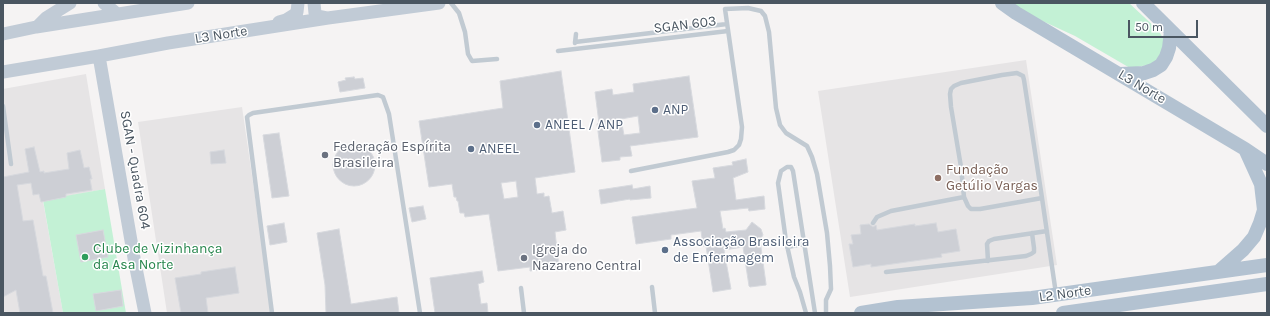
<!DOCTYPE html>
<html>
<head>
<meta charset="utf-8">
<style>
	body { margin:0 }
	#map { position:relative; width:1270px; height:316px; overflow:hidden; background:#f5f3f3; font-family:Karla,sans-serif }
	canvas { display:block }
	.frame { position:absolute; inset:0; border:4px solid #4a5661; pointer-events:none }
	.scale { position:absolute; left:1128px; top:20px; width:70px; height:18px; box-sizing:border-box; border:2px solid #4a5661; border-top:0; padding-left:5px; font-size:12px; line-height:14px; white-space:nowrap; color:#4a5661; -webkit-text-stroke:3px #fff; paint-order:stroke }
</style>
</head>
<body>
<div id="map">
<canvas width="1270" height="316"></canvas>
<div class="frame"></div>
<div class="scale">50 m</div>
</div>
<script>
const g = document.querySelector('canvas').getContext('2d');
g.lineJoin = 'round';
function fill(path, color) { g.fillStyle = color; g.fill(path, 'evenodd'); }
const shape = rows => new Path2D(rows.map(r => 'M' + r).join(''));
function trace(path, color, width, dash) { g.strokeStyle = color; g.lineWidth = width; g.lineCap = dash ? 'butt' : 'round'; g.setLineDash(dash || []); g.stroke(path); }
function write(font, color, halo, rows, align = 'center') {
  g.font = font + ' Karla,sans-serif'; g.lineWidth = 3; g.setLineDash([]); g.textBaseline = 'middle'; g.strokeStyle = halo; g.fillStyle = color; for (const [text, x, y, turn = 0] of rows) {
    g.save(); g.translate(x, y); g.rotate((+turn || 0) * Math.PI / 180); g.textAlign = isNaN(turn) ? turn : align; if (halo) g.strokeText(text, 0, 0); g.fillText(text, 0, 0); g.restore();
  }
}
const education = shape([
	[1026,60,1057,265,850,297,818,91],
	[86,74,105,189,43,201,63,313,3,313,3,89],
	[242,107,272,313,167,313,138,122]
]);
const green = shape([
	[1011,3,1129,3,1158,30,1163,38,1164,52,1154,64,1130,68,1075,36,1036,18],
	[105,189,126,313,63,313,43,200]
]);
const building = shape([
	[561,71,575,172,535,178,537,194,544,193,544,197,549,196,552,213,563,211,566,230,555,232,559,267,530,271,530,267,498,271,489,214,465,217,464,213,460,213,458,201,457,201,456,197,454,197,452,184,429,187,419,121,503,108,500,81,561,71],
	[516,181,518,197,504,199,501,183,516,181],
	[689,76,698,137,630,146,632,156,620,157,620,160,602,162,597,124,599,123,595,92,612,89,613,95,634,92,633,84,689,76],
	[638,116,640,133,624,135,621,119,638,116],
	[354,77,355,79,363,78,365,88,340,92,338,82,346,80,345,78,354,77],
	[279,133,289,196,272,198,263,135,279,133],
	'333 165a21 21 0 1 1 42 0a21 21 0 1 1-42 0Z',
	[34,147,40,172,44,171,44,173,69,169,67,153,80,150,84,168,89,167,92,179,90,179,92,190,66,194,66,197,41,202,39,194,33,195,31,183,17,185,23,221,33,220,43,276,46,276,53,313,20,313,16,290,3,297,3,177,29,172,25,149,34,147],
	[224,150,226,163,211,164,210,152,224,150],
	[746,159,748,172,733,178,736,200,764,196,765,209,749,211,748,208,720,211,723,229,725,228,726,232,746,230,752,222,761,229,763,235,760,240,766,284,766,285,750,287,749,286,743,247,724,250,731,289,713,292,706,246,703,246,701,231,671,235,671,239,636,244,632,217,697,208,692,181,715,178,713,168,733,165,732,162,746,159],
	[632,185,633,189,650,186,651,198,630,200,630,199,601,204,599,190,632,185],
	[423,206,426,219,412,222,409,208,423,206],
	[284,223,287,242,270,245,267,226,284,223],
	[936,223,938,232,956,229,960,251,941,254,942,257,871,267,871,264,853,267,849,244,853,244,851,235,861,234,860,225,869,224,873,227,876,225,877,230,915,224,915,226,936,223],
	[339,229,351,304,397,297,399,313,326,313,325,285,317,233,339,229],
	[103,230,108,257,81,262,76,235,103,230],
	[235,267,239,293,206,298,208,313,181,313,175,278,201,274,201,272,235,267],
	[482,271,484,282,478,284,481,304,487,303,488,313,435,313,430,278,482,271],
	[121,290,123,306,96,311,93,294,121,290]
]);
const lane = shape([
	[451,3,459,13,465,32,468,54,472,61,497,59],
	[575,42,727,24],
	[575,43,576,34],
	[558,51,728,31],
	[3,106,11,164],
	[631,171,728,152,734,150,739,145,741,139,742,127,725,9,748,8,761,11,765,16,769,32,776,108,780,125,786,133,807,146,812,157,817,174,827,233,830,266,831,289,826,300,826,313],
	[1042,198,980,209,971,209,968,206,964,197,961,167,951,107,950,94,951,89,954,86,961,83,1002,75,1017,73,1023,76,1024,80,1042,198,1056,294],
	[873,223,877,217,891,211,964,197],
	[787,247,804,244],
	[988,261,987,244,989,241,994,239,1047,231],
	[886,272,1026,256,1031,254,1034,252,1034,248,1032,233],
	[652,287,655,313],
	[521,288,524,313],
	[272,313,247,117,249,115,253,113,378,95,383,97,389,114,420,313],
	[806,313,800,292,794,277,786,241,778,183,781,171,787,167,791,167,793,171,815,313]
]);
const secondary = shape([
	[104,3,117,14],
	[314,3,315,13,318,16,328,18],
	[279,22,286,20,294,15,297,12,298,3],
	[38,26,46,18,70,3],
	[3,34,36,27,188,3],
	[99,56,134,258,145,313],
	[3,72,99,56,168,43,328,18,439,3]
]);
const primary = shape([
	[1002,3,1016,13,1245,149,1267,164],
	[1143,3,1267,126],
	[1120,74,1144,73,1153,70,1161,65,1166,57,1169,48,1171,31],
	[1218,272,1243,250,1254,237,1260,223,1264,210,1261,184,1246,151],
	[861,313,898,307,1032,298,1267,265],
	[1063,313,1267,284]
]);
const markers = [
	[655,110,4,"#5c6f8a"],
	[537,125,4,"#5c6f8a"],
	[471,149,4,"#5c6f8a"],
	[325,155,4,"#6b7280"],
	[938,178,4,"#8d6e63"],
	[665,250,4,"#5c6f8a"],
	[85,257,4,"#2e9e5b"],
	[524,258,4,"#6b7280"]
];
const streetNames = [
	["SGAN 603",685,25,-7],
	["L3 Norte",221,35,-9],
	["L3 Norte",1142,87,31],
	["SGAN - Quadra 604",135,170,80],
	["L2 Norte",1065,294,-8]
];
const serviceNames = [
	["ANP",663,110],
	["ANEEL / ANP",545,125],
	["ANEEL",479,149],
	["Associação Brasileira",673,242],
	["de Enfermagem",673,258]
];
const worshipNames = [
	["Federação Espírita",333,147],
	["Brasileira",333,163],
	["Igreja do",532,250],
	["Nazareno Central",532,266]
];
const educationNames = [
	["Fundação",946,170],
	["Getúlio Vargas",946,186]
];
const leisureNames = [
	["Clube de Vizinhança",93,249],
	["da Asa Norte",93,265]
];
fill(education, '#e6e4e5');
fill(green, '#c3f1d5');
fill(building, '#cdcfd5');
trace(building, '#d7d9de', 1);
trace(lane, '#c1cad2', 4.5);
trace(secondary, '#c1cbd6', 13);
trace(primary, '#b3c2d1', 14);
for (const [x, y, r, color] of markers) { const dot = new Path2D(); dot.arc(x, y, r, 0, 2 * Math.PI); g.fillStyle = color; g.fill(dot); trace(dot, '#fff', 1.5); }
write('14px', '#4a5661', '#fff', streetNames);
write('14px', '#4e5e75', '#fff', serviceNames, 'left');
write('14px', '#5b616d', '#fff', worshipNames, 'left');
write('14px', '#785e54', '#fff', educationNames, 'left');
write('14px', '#27864d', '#fff', leisureNames, 'left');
</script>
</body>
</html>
